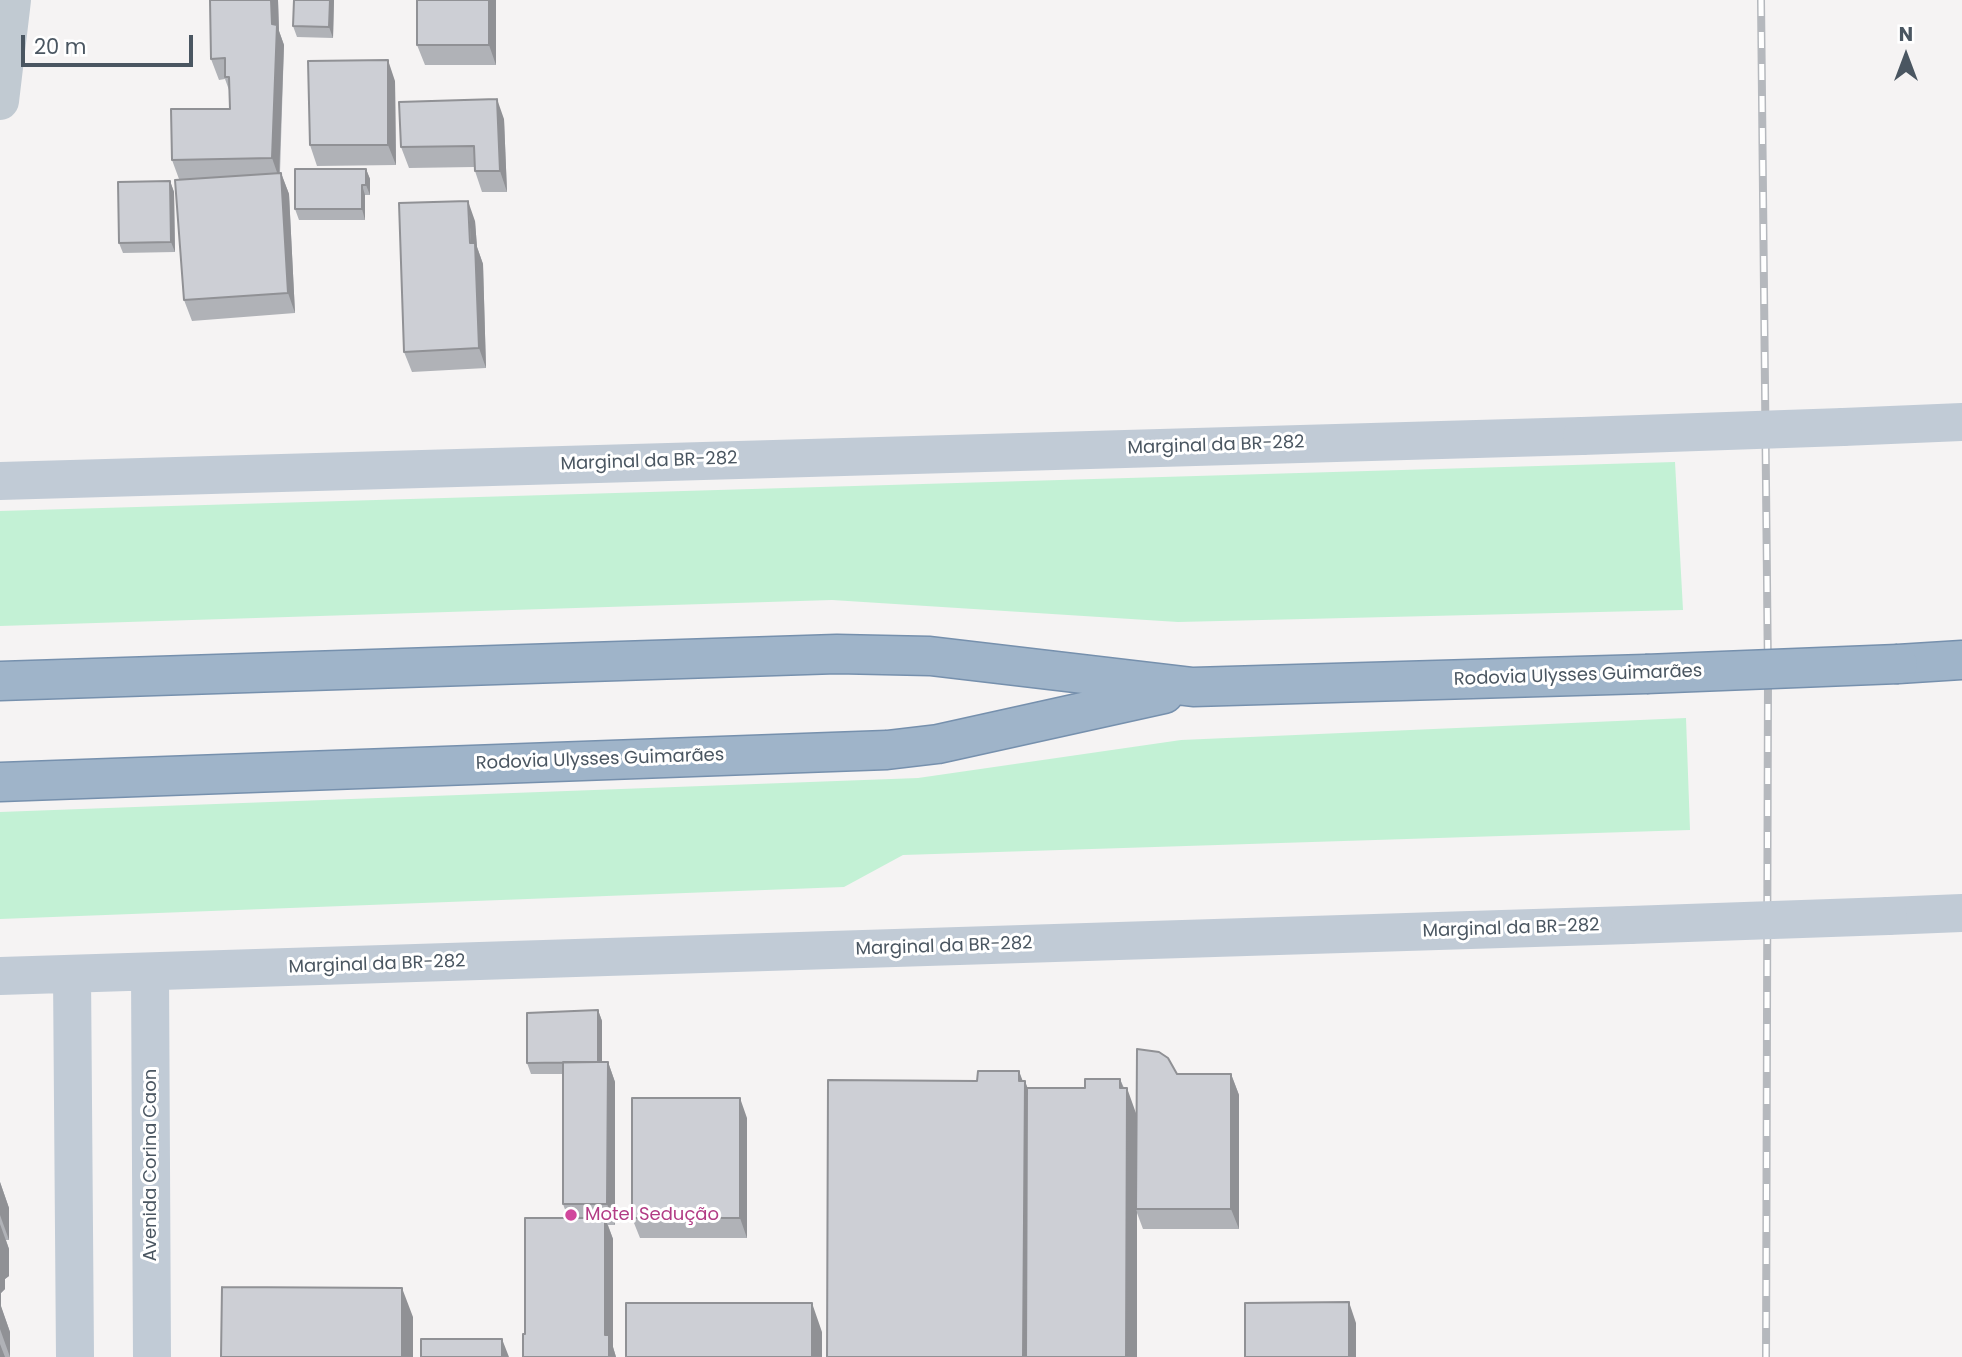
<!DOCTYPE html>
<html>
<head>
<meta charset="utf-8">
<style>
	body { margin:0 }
	#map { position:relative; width:1962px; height:1357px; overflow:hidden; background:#f5f3f3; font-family:Poppins,sans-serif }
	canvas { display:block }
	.north { position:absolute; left:1871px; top:21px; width:70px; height:70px; -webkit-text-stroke:5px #fff; paint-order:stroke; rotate:0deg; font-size:19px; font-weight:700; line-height:28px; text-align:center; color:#4a5661 }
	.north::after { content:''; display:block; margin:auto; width:24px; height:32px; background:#4a5661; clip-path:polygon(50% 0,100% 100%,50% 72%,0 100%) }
	.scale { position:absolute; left:21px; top:35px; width:172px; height:32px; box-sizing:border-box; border:4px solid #4a5661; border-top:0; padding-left:9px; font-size:21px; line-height:24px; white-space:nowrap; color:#4a5661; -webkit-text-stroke:5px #fff; paint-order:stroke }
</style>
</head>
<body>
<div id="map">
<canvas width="1962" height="1357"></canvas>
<div class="north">N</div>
<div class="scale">20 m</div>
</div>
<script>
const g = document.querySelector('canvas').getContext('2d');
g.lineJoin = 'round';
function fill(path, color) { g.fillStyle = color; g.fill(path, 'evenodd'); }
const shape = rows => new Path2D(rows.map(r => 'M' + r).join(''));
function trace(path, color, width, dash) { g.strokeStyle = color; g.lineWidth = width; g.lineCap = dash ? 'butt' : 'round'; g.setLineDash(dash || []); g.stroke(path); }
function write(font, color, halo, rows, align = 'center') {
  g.font = font + ' Poppins,sans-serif'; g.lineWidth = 6; g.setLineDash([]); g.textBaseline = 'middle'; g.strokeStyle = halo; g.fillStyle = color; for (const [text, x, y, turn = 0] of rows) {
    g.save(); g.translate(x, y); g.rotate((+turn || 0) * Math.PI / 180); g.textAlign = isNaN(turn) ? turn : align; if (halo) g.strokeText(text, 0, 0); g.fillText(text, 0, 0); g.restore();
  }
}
const green = shape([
	[1675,462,1683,610,1178,622,832,600,0,626,0,511],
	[1686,718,1690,830,903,855,844,887,0,919,0,812,918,778,1181,740]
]);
const tertiary = shape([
	[0,101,12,0]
]);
const secondary = shape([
	[1843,427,1962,422],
	[0,481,1582,436],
	[1888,916,1962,913],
	[150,972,152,1357],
	[72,974,75,1357],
	[0,976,1630,925]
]);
const trunk = shape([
	[1898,664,1962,660],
	[0,681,837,654,930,656,1193,687,1646,674],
	[0,782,887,750,938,744,1164,694]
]);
const rail = shape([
	[1761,0,1768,677,1766,1357]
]);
const secondaryBridge = shape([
	[1582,436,1843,427],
	[1630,925,1888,916]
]);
const trunkBridge = shape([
	[1646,674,1898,664]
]);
const wall = shape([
	[210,0,278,0,279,31,284,45,280,173,281,173,289,194,295,313,192,321,184,300,179,179,172,160,230,109,229,90,225,79,219,80,211,59],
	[334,0,333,38,297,37,293,26],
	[496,0,496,65,425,65,417,45],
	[395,81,396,165,317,166,310,145],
	[504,119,507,192,482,192,475,171,474,167,409,168,401,147],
	[366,169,370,179,370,195,365,195,365,220,299,220,295,209],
	[170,181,174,192,175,252,123,253,119,243],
	[475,221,477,247,483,264,486,368,412,372,404,352],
	[598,1010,602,1021,602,1062,608,1062,615,1082,615,1225,608,1225,613,1239,613,1347,616,1357,525,1334,568,1218,563,1204,563,1074,531,1074,527,1063],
	[1019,1071,1022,1081,1025,1081,1027,1088,1085,1088,1120,1079,1136,1114,1177,1074,1231,1074,1239,1095,1239,1229,1143,1229,1137,1213,1137,1357,977,1081],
	[747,1118,747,1238,640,1238,632,1218],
	[0,1182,9,1208,9,1240,6,1240,9,1249,9,1276,5,1279,5,1289,1,1293,1,1307,10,1332,10,1357,0,1357]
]);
const shadedWall = shape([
	[271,0,278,0,279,31,284,45,279,178,272,158],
	[330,0,334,0,333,38,329,27],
	[489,0,496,0,496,65,489,45],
	[388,60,395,81,396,165,388,145],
	[497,99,504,119,507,192,500,171],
	[366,169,370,179,370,195,366,185],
	[281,173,289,194,295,313,288,293],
	[170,181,174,192,175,252,171,242],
	[362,185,365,195,365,220,362,209],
	[468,201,475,221,477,247,483,264,486,368,479,348],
	[598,1010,602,1021,602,1074,598,1063],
	[608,1062,615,1082,615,1225,607,1204],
	[1019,1071,1025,1087,1025,1081,1038,1116,1036,1357,1023,1357],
	[1231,1074,1239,1095,1239,1229,1231,1209],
	[1120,1079,1127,1098,1127,1088,1137,1116,1136,1209,1137,1212,1137,1357,1126,1357],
	[740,1098,747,1118,747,1238,740,1218],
	[0,1182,9,1208,9,1240,0,1215],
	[605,1218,613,1239,613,1347,616,1357,609,1357,605,1335],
	[0,1224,9,1249,9,1276,5,1279,5,1289,1,1293,1,1306,10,1332,10,1357,0,1329],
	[402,1288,413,1317,413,1357,402,1357],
	[1349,1302,1356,1323,1356,1357,1349,1357],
	[812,1303,822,1332,822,1357,812,1357],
	[502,1339,509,1357,502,1357],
	[0,1344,5,1357,0,1357]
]);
const building = shape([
	[210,0,271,0,272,24,277,25,272,158,172,160,171,109,230,109,229,77,225,77,225,58,211,59,210,0],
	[294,0,330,0,329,27,293,26,294,0],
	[417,0,489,0,489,45,417,45,417,0],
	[388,60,388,145,310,145,308,61,388,60],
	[497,99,500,171,475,171,474,146,401,147,399,102,497,99],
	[295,169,366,169,366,185,362,185,362,209,295,209,295,169],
	[281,173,288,293,184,300,175,180,281,173],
	[170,181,171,242,119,243,118,182,170,181],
	[468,201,470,243,475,243,479,348,404,352,399,203,468,201],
	[598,1010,598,1062,527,1063,527,1013,598,1010],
	[1137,1049,1159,1052,1168,1058,1177,1074,1231,1074,1231,1209,1136,1209,1137,1049],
	[563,1062,608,1062,607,1204,563,1204,563,1062],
	[978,1071,1019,1071,1019,1081,1025,1081,1023,1357,827,1357,828,1080,977,1081,978,1071],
	[1085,1079,1120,1079,1120,1088,1127,1088,1126,1357,1026,1357,1027,1088,1085,1088,1085,1079],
	[632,1098,740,1098,740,1218,632,1218,632,1098],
	[525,1218,605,1218,605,1335,609,1335,609,1357,523,1357,523,1334,525,1334,525,1218],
	[222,1287,402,1288,402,1357,221,1357,222,1287],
	[1349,1302,1349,1357,1245,1357,1245,1303,1349,1302],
	[626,1303,812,1303,812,1357,626,1357,626,1303],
	[421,1339,502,1339,502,1357,421,1357,421,1339]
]);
const markers = [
	[571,1215,7,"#d1479c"]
];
const streetNames = [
	["Marginal da BR-282",1216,446,-2],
	["Marginal da BR-282",649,462,-2],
	["Rodovia Ulysses Guimarães",1578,676,-2],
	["Rodovia Ulysses Guimarães",600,760,-2],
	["Marginal da BR-282",1511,929,-2],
	["Marginal da BR-282",944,947,-2],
	["Marginal da BR-282",377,965,-2],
	["Avenida Corina Caon",151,1165,-90]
];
const hotelNames = [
	["Motel Sedução",585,1215]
];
fill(green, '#c3f1d5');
trace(trunk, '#7690ad', 41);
trace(tertiary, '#c1cad2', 38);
trace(secondary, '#c1cbd6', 38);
trace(trunk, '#9fb4c9', 38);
trace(rail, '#b5b8bd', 8);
trace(rail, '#fff', 5, [16]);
trace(trunkBridge, '#7690ad', 41, []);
trace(secondaryBridge, '#c1cbd6', 38);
trace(trunkBridge, '#9fb4c9', 38);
fill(wall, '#b0b2b7');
fill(shadedWall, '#909195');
fill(building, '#cdcfd5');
trace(building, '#909195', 2);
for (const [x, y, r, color] of markers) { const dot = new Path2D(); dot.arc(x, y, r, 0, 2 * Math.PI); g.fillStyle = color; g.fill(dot); trace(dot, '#fff', 2.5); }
write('18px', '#4a5661', '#fff', streetNames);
write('18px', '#b23c85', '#fff', hotelNames, 'left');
</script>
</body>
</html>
